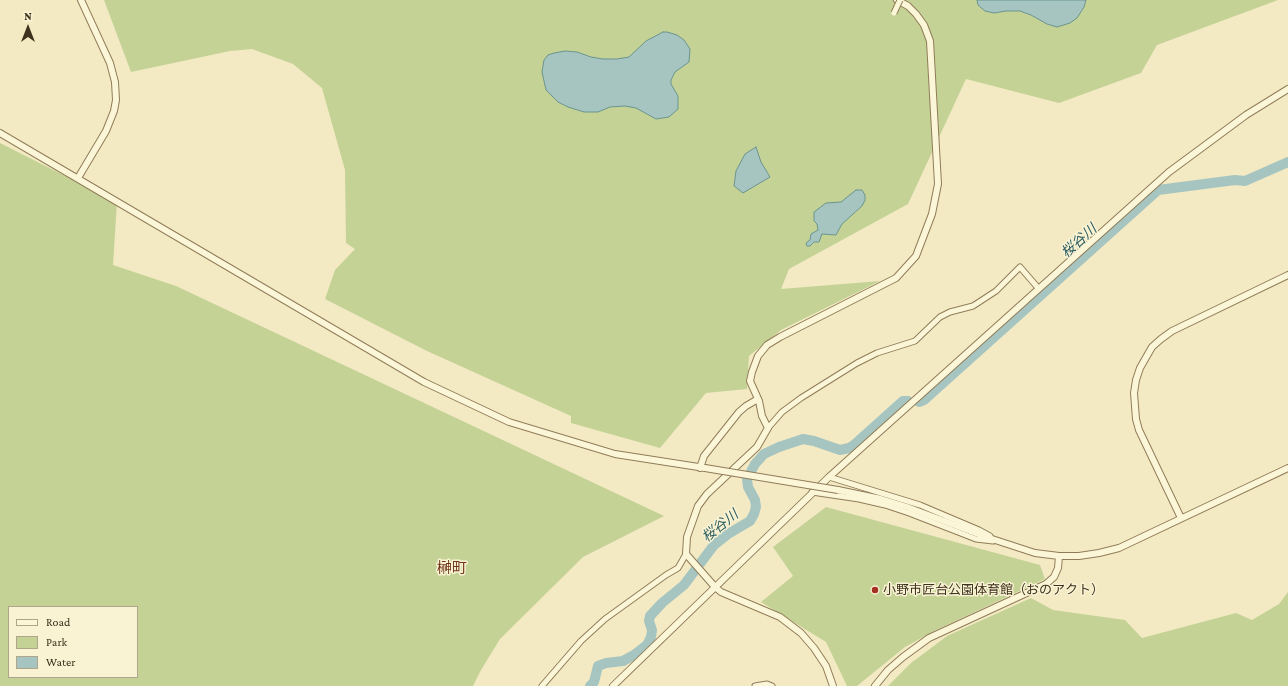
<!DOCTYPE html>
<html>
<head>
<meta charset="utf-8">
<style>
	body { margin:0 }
	#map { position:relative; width:1288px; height:686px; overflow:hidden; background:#f3eac4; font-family:"Crimson Pro",serif }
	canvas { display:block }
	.legend { position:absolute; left:8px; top:606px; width:130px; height:72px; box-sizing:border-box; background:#f9f3d4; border:1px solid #aea58b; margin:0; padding:5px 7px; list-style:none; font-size:12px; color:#3e311d }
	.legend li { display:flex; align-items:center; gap:8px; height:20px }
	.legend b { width:20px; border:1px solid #aea58b }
	.north { position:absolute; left:8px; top:8px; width:40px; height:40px; -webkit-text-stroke:3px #f9f3d4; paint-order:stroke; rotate:0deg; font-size:11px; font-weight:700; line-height:16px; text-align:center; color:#3e311d }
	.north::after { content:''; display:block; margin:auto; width:14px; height:18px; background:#3e311d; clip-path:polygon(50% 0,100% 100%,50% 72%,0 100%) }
</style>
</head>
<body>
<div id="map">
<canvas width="1288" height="686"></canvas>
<ul class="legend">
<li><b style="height:5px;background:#fcf6d8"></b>Road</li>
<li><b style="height:11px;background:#c4d296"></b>Park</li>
<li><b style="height:11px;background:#a6c5c0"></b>Water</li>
</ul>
<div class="north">N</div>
</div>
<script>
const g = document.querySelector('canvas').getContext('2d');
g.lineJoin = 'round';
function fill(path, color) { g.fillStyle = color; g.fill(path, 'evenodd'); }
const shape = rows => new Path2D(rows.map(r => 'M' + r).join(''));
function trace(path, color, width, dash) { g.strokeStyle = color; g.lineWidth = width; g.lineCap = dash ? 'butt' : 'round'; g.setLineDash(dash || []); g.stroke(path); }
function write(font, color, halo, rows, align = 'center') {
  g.font = font + ' "Crimson Pro","Noto Sans JP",serif'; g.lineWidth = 3; g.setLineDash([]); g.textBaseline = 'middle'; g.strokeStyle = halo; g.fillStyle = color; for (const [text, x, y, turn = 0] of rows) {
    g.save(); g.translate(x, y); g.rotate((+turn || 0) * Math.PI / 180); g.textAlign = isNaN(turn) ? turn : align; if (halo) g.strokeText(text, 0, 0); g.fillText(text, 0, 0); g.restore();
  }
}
const green = shape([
	[104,0,1278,0,1157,45,1141,73,1059,103,966,79,908,204,789,269,781,289,880,281,781,330,749,356,747,389,706,393,660,448,571,423,571,416,427,351,325,299,335,270,355,249,346,243,345,170,322,88,293,64,252,49,230,51,131,72],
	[0,143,117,202,113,265,176,286,664,516,583,557,500,639,481,670,473,686,0,686],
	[9,607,137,607,137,677,9,677],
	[826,507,1040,565,1045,579,936,630,905,647,857,686,847,686,826,642,761,602,793,576,773,547],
	[1288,592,1288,686,888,686,911,663,947,636,1031,598,1053,610,1125,620,1142,638,1236,613,1252,620,1279,604]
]);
const water = shape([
	[977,0,1086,0,1084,7,1077,18,1070,23,1057,27,1047,24,1031,15,1020,11,1006,11,994,13,985,11,978,5,977,0],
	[663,32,667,32,677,35,684,40,690,49,689,62,675,72,671,80,671,84,678,96,678,109,669,117,656,119,636,108,625,106,610,107,598,112,584,112,568,107,558,102,546,90,542,72,544,60,548,55,554,53,565,51,577,52,591,57,603,59,617,59,629,57,646,41,663,32],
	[756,147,761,162,770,177,743,193,734,186,736,171,745,154,756,147],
	[856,190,862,190,865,195,865,200,862,206,842,224,836,235,822,234,819,242,814,242,810,246,807,246,806,243,810,240,811,234,818,230,817,224,814,221,814,212,826,203,841,202,856,190]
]);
const river = shape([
	[919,402,924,400,1158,190,1235,180,1245,181,1288,162],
	[590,686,594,682,598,666,606,663,623,661,634,655,647,645,651,637,652,630,649,621,650,616,662,603,684,585,714,545,728,534,750,521,754,514,756,507,755,500,748,487,747,479,755,464,764,454,779,447,803,439,814,441,840,450,849,448,854,445,903,401,908,401]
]);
const minor = shape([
	[768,428,782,412,801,398,857,363,877,353,915,341,940,317,950,312,973,306,996,291,1020,267,1039,289],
	[829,477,920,505,979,530,990,536],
	[812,492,859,499,885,505,909,513,976,539,993,541],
	[542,686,581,641,605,619,666,575,678,568,686,554],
	[755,686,767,684,772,686]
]);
const tertiary = shape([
	[0,133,424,382,509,422,615,454,705,468],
	[78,178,106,131,114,111,116,100,115,82,110,63,81,0],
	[700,468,704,456,739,412,746,406,758,399],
	[838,490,881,499,907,507,989,538,1035,553,1059,556,1079,556,1099,553,1119,548,1288,468],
	[1181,518,1139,430,1136,419,1134,393,1136,380,1140,368,1152,347,1161,339,1172,331,1288,275],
	[613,686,829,477,1169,172,1246,115,1288,89],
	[833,686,826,666,814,648,801,633,780,617,721,592,715,587,686,554,687,537,698,506,707,494,757,447,768,428,762,416,759,401,750,381,752,372,758,356,767,345,780,337,896,278,916,256,932,214,938,184,930,41,924,25,916,14,908,6,897,0],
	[875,686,888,670,903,657,929,638,1046,584,1054,577,1058,568,1059,556]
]);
const minorBridge = shape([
	[894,13,900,0]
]);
const tertiaryBridge = shape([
	[705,468,838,490]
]);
const markers = [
	[875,590,4,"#a53021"]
];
const poiNames = [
	["小野市匠台公園体育館（おのアクト）",883,590]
];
const waterNames = [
	["桜谷川",1079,241,-42],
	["桜谷川",720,526,-39]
];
const quarterNames = [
	["榊町",452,568]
];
fill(green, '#c4d296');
fill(water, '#a6c5c0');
trace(water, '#6b958f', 1);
trace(river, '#a6c5c0', 10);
trace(minor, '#907c58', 7);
trace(tertiary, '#907c58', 8);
trace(minor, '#fcf6d8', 5);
trace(tertiary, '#fcf6d8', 6);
trace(minorBridge, '#907c58', 7, []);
trace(tertiaryBridge, '#907c58', 8, []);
trace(minorBridge, '#fcf6d8', 5);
trace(tertiaryBridge, '#fcf6d8', 6);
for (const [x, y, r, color] of markers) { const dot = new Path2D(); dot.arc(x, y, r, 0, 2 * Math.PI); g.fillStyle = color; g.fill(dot); trace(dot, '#f9f3d4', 1.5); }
write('13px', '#3e311d', '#f9f3d4', poiNames, 'left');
write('italic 14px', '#2b5c5f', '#f9f3d4', waterNames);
write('15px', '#6f3418', '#f9f3d4', quarterNames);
</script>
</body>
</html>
